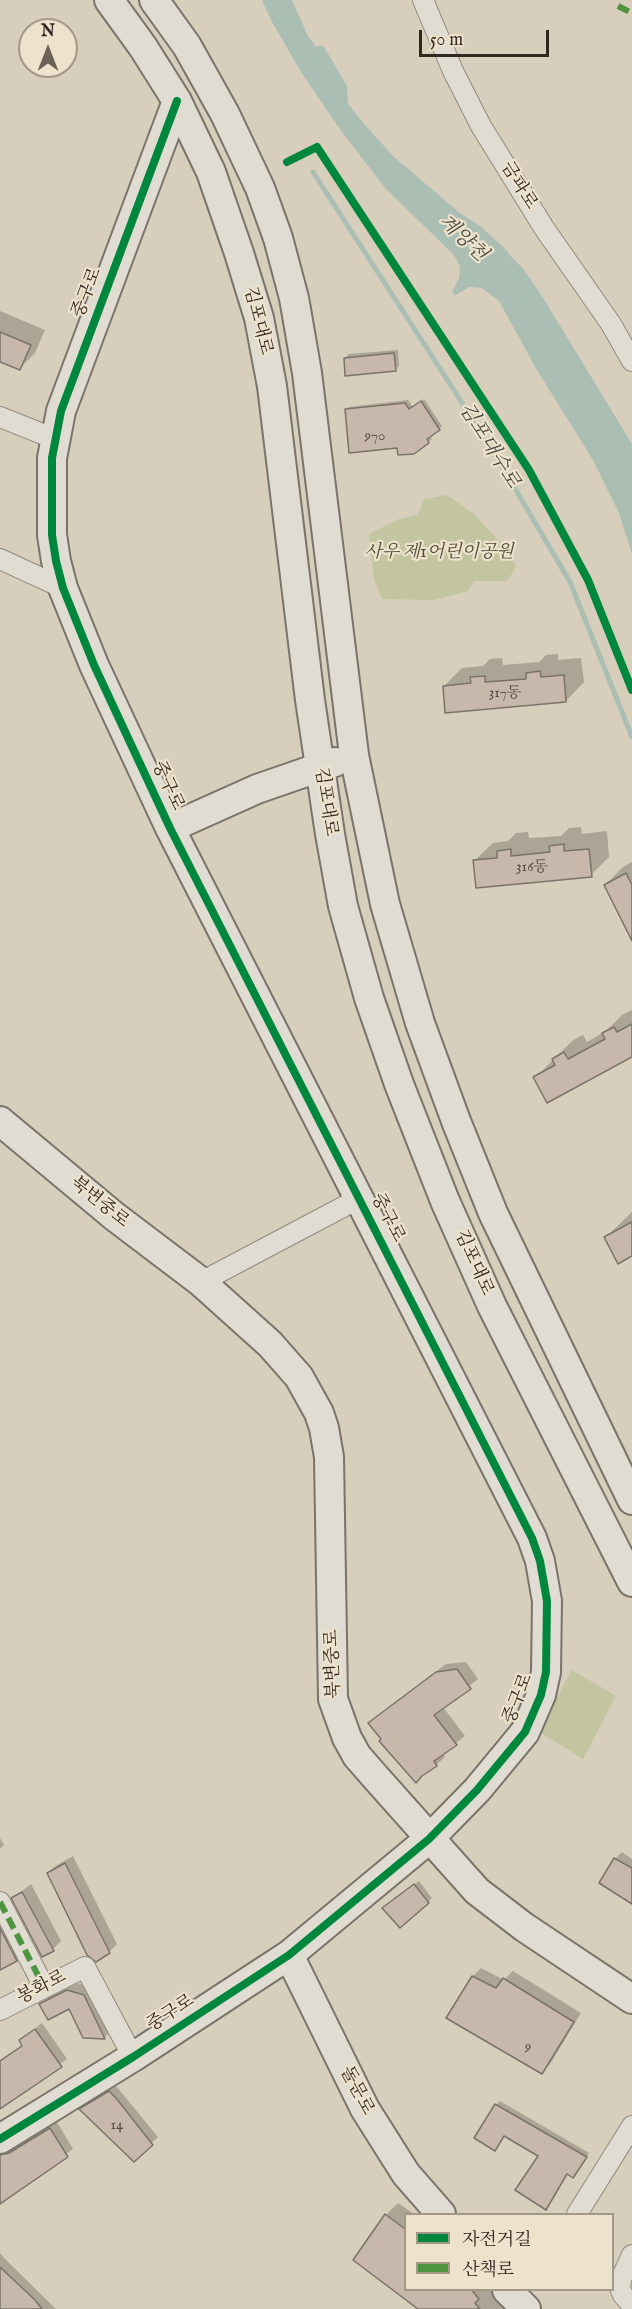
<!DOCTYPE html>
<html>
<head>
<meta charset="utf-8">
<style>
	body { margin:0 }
	#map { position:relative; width:632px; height:2309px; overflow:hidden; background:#d7cebb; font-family:"IM FELL English","Noto Serif KR",serif }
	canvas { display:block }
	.legend { position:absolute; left:404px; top:2213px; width:210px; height:78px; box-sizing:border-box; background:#ede2cb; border:2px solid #a39787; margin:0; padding:8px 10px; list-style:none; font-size:18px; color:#332621 }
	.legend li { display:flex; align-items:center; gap:12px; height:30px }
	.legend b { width:30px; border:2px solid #a39787 }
	.north { position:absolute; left:18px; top:18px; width:60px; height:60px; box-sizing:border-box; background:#ede2cb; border:2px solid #a39787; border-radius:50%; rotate:0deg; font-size:16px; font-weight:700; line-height:24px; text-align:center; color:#332621 }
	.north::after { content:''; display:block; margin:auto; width:21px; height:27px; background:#6c6157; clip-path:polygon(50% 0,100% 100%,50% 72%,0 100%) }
	.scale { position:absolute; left:419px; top:30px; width:130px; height:27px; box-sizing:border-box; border:3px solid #332621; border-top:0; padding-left:8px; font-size:18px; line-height:21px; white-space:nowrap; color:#332621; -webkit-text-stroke:4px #ede2cb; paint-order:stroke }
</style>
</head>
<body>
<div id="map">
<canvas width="632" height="2309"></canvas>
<ul class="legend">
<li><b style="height:8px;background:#00873e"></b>자전거길</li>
<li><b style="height:8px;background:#4f943e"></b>산책로</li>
</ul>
<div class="north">N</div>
<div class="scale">50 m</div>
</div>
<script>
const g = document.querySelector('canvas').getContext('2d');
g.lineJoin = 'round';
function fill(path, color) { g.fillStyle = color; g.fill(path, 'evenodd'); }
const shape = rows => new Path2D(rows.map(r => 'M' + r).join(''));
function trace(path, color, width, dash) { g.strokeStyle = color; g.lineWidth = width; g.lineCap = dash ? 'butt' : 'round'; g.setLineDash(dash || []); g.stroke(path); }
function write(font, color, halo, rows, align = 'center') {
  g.font = font + ' "IM FELL English","Noto Serif KR",serif'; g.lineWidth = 4.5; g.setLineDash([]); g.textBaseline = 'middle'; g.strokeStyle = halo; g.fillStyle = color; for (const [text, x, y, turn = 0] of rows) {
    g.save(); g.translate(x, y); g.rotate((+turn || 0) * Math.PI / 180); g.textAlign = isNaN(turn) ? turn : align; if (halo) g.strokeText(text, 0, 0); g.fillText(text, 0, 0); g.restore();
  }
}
const green = shape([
	[447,495,474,514,509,552,516,567,507,581,474,581,468,591,434,600,382,599,374,579,369,534,399,519,418,515,424,499],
	[572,1670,616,1696,583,1759,538,1731]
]);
const water = shape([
	[262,0,292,0,307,34,316,47,320,45,324,47,347,86,348,104,366,126,394,157,461,214,480,226,503,247,524,270,542,296,632,444,632,554,619,513,593,460,537,370,499,301,482,288,469,287,456,295,452,292,459,278,460,267,454,255,386,189,342,132,303,75,272,22]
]);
const shadow = shape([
	[0,311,45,330,35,353,20,368,0,360],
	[398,350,399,366,395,370,345,358,349,354],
	[424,399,442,426,430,437,432,439,428,442,399,446,346,410,349,407,408,400,413,407],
	[558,654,558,660,581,658,584,682,566,701,444,686,462,668,483,666,490,659,502,658,503,665,539,662,546,655],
	[581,827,582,834,607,831,609,857,591,875,474,861,493,843,508,841,516,833,528,832,529,838,561,836,569,828],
	[632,862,632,937,605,885,623,867],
	[632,1010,632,1056,535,1078,572,1041,583,1035,587,1042,606,1031,622,1015],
	[632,1212,632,1255,605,1238],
	[466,1662,478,1679,443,1707,465,1736,443,1753,445,1757,436,1765,383,1739,379,1715,446,1664],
	[0,1838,4,1845,0,1849],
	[622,1852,632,1859,632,1902,601,1882,615,1859],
	[73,1856,117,1944,109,1952,48,1873,57,1865],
	[419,1881,432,1898,428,1902,388,1905],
	[31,1884,61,1941,53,1949,13,1898],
	[0,1901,24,1951,16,1960,0,1959],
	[481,1968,504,1980,513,1971,581,2013,550,2064,542,2073,448,2018,473,1976],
	[77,1983,92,1987,112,2030,104,2038,70,2007,41,2004,50,1996],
	[42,2023,67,2059,0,2108,0,2061,23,2044,20,2040],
	[116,2086,158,2137,134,2160,81,2109],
	[500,2101,589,2153,573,2176,568,2173,546,2208,540,2156,505,2135,495,2149,496,2105],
	[57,2122,73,2149,0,2202,0,2154,8,2149,17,2147],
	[398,2203,414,2214,406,2214,406,2290,492,2290,508,2309,420,2309,355,2259,386,2215],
	[0,2253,6,2260,56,2309,9,2309,0,2300]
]);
const stream = shape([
	[313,172,490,446,570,582,632,737]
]);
const building = shape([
	[0,332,31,345,20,370,0,362,0,332],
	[394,353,396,371,345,376,344,358,394,353],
	[421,401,440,430,427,439,429,443,414,454,398,455,397,448,349,453,345,409,405,403,409,409,421,401],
	[540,671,541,677,564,675,566,702,445,713,443,686,471,683,470,677,485,676,485,682,526,679,526,673,540,671],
	[564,844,564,851,589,849,592,877,476,888,473,860,497,858,497,851,511,849,511,856,550,852,549,846,564,844],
	[626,873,632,885,632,941,604,885,626,873],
	[632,1024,632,1057,547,1103,533,1077,555,1065,552,1059,564,1052,568,1059,605,1039,602,1033,614,1027,617,1032,632,1024],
	[632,1222,632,1256,618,1264,604,1237,632,1222],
	[457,1669,471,1689,434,1715,457,1745,434,1761,437,1766,422,1776,416,1783,379,1741,381,1739,368,1723,436,1672,457,1669],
	[614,1858,632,1868,632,1904,599,1883,614,1858],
	[65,1863,110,1953,96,1962,87,1955,47,1873,65,1863],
	[414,1884,429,1903,400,1928,382,1908,414,1884],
	[22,1892,54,1951,42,1957,11,1898,22,1892],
	[0,1928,17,1961,0,1970,0,1928],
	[472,1976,496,1988,503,1978,574,2022,542,2074,446,2018,472,1976],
	[67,1990,84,1995,105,2039,83,2038,69,2009,48,2020,39,2004,67,1990],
	[35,2029,62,2067,0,2109,0,2061,22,2046,19,2040,35,2029],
	[109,2091,116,2098,153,2145,134,2162,79,2109,109,2091],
	[495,2104,587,2157,573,2178,567,2174,546,2210,515,2190,538,2156,504,2136,495,2151,474,2138,495,2104],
	[50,2128,68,2157,0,2204,0,2155,9,2153,50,2128],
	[385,2214,405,2229,405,2289,471,2289,479,2299,475,2303,480,2309,418,2309,353,2260,385,2214],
	[0,2267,35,2300,42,2309,0,2309,0,2267]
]);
const street = shape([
	[423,0,453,71,481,126,544,228,611,324,632,361],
	[0,417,55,439],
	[0,559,63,588],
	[201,1282,360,1198],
	[0,1902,44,1987],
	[0,2010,85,1967,133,2057],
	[577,2214,632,2126],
	[632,2255,621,2279,620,2288,623,2295,632,2305]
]);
const secondary = shape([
	[109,0,143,47,177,101,211,172,239,253,259,318,272,386,310,700,330,834,343,906,369,998,399,1084,445,1201,492,1306,632,1582],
	[154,0,187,46,225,114,260,188,278,238,294,298,307,373,354,755,385,904,420,1023,456,1121,493,1213,632,1500],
	[170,828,257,789,335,762],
	[0,1121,114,1216,201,1282,270,1344,299,1377,319,1413,324,1428,329,1457,333,1699,347,1738,357,1756,378,1780,477,1891,524,1927,632,1999],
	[289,1955,365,2109,406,2174,441,2214],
	[0,2139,133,2057,289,1955,429,1839,477,1790,525,1732,541,1695,546,1672,547,1601,540,1561,532,1538,170,828,94,665,63,588,56,561,52,535,52,458,61,411,177,101],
	[507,2290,526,2309]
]);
const quiet = shape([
	[618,6,632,13],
	[0,1902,44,1987]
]);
const cycleway = shape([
	[287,162,317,147,529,470,588,580,632,690],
	[0,2139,133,2057,289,1955,429,1839,477,1790,525,1732,541,1695,546,1672,547,1601,540,1561,532,1538,170,828,94,665,63,588,56,561,52,535,52,458,61,411,177,101]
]);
const numberNames = [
	["970",375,437],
	["317동",505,694],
	["316동",532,868],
	["9",528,2048],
	["14",117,2126]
];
const streetNames = [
	["금파로",518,186,58],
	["중구로",88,293,-69],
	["김포대로",257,321,76],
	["중구로",167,786,65],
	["김포대로",325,802,81],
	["북변중로",99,1203,39],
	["중구로",387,1218,63],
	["김포대로",473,1263,66],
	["북변중로",334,1664,-92],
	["중구로",519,1699,-69],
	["봉화로",42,1988,-27],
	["중구로",171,2014,-33],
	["돌문로",356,2091,62]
];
const parkNames = [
	["사우 제1어린이공원",439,553]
];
const waterNames = [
	["계양천",462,239,43],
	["김포대수로",488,446,58]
];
fill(green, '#c3c5a1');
fill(water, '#aabeb3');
fill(shadow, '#0003');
trace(stream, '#aabeb3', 5);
fill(building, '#c8b8ac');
trace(building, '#7a736a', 1.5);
trace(street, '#90897e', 22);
trace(secondary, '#7a736a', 32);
trace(street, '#e0dcd2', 20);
trace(secondary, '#e0dcd2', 28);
trace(quiet, '#4f943e', 6, [12, 6]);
trace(cycleway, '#00873e', 8);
write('15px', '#584a44', null, numberNames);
write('18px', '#332621', '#ede2cb', streetNames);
write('italic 18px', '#534c3c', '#ede2cb', parkNames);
write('italic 20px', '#4c4a45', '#ede2cb', waterNames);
</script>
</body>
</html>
